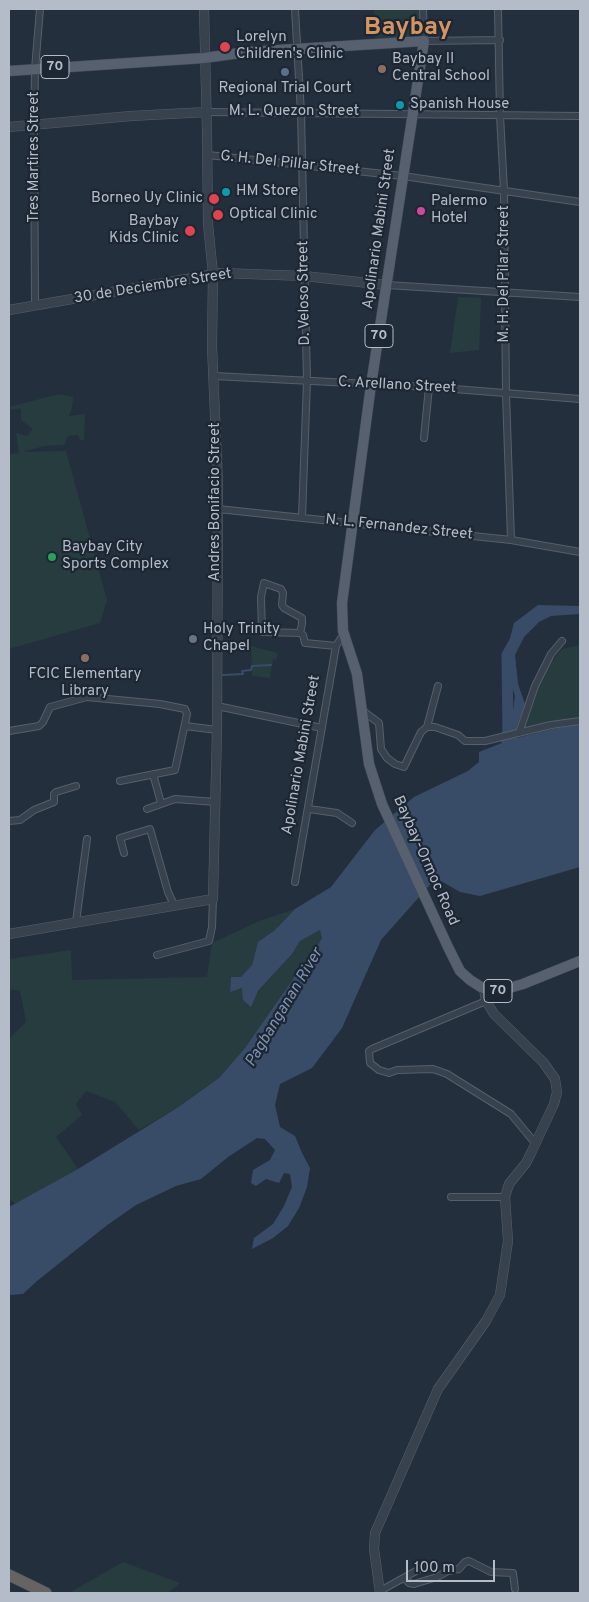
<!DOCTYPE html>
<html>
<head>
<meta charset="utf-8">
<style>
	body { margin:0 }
	#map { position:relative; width:589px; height:1602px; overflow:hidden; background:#242f3e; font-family:Overpass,sans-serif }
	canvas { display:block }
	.frame { position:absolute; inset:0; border:10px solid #b4bcc9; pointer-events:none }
	.scale { position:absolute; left:406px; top:1560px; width:89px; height:22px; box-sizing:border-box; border:2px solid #b4bcc9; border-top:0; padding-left:6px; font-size:15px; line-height:18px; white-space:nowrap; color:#b4bcc9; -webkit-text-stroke:4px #1d2633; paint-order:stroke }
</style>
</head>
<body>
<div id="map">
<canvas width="589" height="1602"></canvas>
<div class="frame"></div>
<div class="scale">100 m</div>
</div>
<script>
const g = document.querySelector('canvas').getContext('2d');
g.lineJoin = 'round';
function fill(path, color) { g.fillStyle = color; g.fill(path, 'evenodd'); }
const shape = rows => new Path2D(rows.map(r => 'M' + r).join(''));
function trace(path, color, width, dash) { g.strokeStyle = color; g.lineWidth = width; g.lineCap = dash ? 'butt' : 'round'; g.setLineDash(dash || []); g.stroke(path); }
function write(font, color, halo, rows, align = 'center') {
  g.font = font + ' Overpass,sans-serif'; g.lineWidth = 4.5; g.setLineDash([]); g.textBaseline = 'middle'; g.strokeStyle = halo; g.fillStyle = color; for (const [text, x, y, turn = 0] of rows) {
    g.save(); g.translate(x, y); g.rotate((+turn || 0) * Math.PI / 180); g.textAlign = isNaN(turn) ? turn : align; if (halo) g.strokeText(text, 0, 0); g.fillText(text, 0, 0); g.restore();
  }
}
const green = shape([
	[374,9,420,9,421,36,375,38],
	[458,297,481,298,479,350,450,353],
	[59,394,73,397,72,408,69,416,85,414,84,440,80,440,78,435,68,436,64,445,44,446,23,452,66,451,107,600,100,623,9,649,9,454,19,453,16,433,27,436,33,429,21,420,21,408,11,410,9,407],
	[580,645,580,719,538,724,522,729,531,703,552,661,562,649],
	[251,646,278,653,276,660,273,659,272,664,270,678,252,676],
	[295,909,275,930,258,942,252,965,241,977,231,977,230,991,242,988,250,1007,258,992,292,954,300,941,320,930,322,938,310,959,300,969,245,1048,219,1078,177,1108,139,1130,115,1102,86,1091,76,1104,82,1115,56,1137,78,1169,16,1204,9,1199,9,1039,26,1022,20,991,9,989,9,959,71,950,72,980,207,977,212,943,259,921],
	[123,1562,180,1583,168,1593,69,1593]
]);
const water = shape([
	[538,605,580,606,580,614,551,616,539,622,524,637,515,655,518,684,525,704,515,732,517,738,548,730,580,724,580,867,480,896,460,892,436,878,381,940,342,1028,312,1068,280,1084,275,1105,280,1127,295,1136,302,1153,310,1168,307,1187,299,1208,288,1226,273,1238,252,1249,254,1238,273,1224,284,1206,292,1187,290,1174,284,1173,279,1183,266,1179,256,1186,251,1183,253,1170,270,1160,275,1150,265,1139,257,1138,228,1157,201,1179,176,1186,136,1205,106,1226,37,1281,23,1294,9,1295,9,1207,78,1169,177,1108,219,1078,245,1048,300,969,310,959,322,938,320,930,300,941,292,954,258,991,251,1007,243,1000,242,988,230,992,231,977,241,977,252,965,258,942,275,930,295,909,331,887,375,830,414,797,468,771,479,762,479,752,502,743,500,739,502,732,513,711,515,696,509,677,507,650,514,623]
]);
const stream = shape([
	[223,675,243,674,242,671,251,670,252,666,271,665]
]);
const river = shape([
	[508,735,507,655,515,641]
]);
const minor = shape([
	[295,9,301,113,307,381,302,517],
	[423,9,424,41,500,40],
	[498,9,500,115,504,191,506,394,511,540],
	[207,112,580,116],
	[208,155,403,176,580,202],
	[387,285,580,297],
	[35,305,34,125,35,69,40,9],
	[214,376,429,387,580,399],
	[424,438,429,387],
	[218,509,511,540,580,552],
	[300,633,262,632,261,597,264,583,281,589,283,593,282,605,284,608,302,618,302,624,300,633,303,635,305,643,336,646],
	[217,706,322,728],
	[363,711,379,723,381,749,387,758,395,764,404,767,421,732,427,727,435,727,458,735,465,741,485,741,551,725,580,721],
	[185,726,217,730],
	[427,727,438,686],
	[9,731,39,726,43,722,50,707,87,697,160,704,185,709,187,714,175,770,120,781],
	[519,733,535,686,551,654,562,641],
	[153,774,161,803],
	[147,809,175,799,216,802],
	[309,809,337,813,352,823],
	[9,821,20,820,34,810,54,802,54,794,56,792,76,786],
	[124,853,120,838,150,829,168,892,174,905],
	[295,882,336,646,341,638,344,635],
	[76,922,87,839],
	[157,955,209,941,212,927,213,899],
	[486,1001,372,1049,369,1051,370,1063,379,1070,389,1073,397,1070,433,1069,447,1074,511,1114,535,1143],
	[451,1197,505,1197],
	[404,1578,409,1583,414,1584,437,1577,448,1571,459,1569,465,1562,469,1561,491,1572,513,1573,515,1589],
	[380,1591,425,1566]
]);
const tertiary = shape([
	[9,127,131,116,207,112],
	[9,310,221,273,304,276,387,285],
	[9,934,213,899,217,730,218,484,212,347,213,274,208,224,207,133,204,9],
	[380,1593,374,1549,375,1533,438,1389,486,1321,500,1295,508,1241,505,1197,509,1184,526,1163,531,1153,554,1104,557,1092,555,1079,543,1062,494,1014,486,1001,484,989]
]);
const primary = shape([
	[9,71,204,58,247,52,424,41,371,385,342,603,343,631,357,674,369,764,382,804,448,947,460,971,470,980,481,987,489,990,499,991,523,984,580,961]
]);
const trunk = shape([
	[9,1575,46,1593]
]);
const markers = [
	[225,47,6,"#e0444e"],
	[382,69,5,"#8d6e63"],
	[285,72,5,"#5c6f8a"],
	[400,105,5,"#0f9aa8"],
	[226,192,5,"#0f9aa8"],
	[214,199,6,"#e0444e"],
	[421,211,5,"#d1479c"],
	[218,215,6,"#e0444e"],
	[190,231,6,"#e0444e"],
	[52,557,5,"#2e9e5b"],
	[193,639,5,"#6b7280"],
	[85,658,5,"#8d6e63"]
];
const shields = [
	[55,67,28],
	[379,336,28],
	[498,991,28]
];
const shieldNames = [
	["70",55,67],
	["70",379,336],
	["70",498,991]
];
const poiNames = [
	["Lorelyn",236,38],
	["Children's Clinic",236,55],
	["Baybay II",392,60],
	["Central School",392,77],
	["Regional Trial Court",285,89,"center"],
	["Spanish House",410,105],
	["HM Store",236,192],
	["Borneo Uy Clinic",203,199,"right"],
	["Palermo",431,202],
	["Hotel",431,219],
	["Optical Clinic",229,215],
	["Baybay",179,222,"right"],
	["Kids Clinic",179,239,"right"],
	["Baybay City",62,548],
	["Sports Complex",62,565],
	["Holy Trinity",203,630],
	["Chapel",203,647],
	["FCIC Elementary",85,675,"center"],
	["Library",85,692,"center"]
];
const streetNames = [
	["M. L. Quezon Street",294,112],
	["Tres Martires Street",35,157,-90],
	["G. H. Del Pillar Street",290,164,6],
	["Apolinario Mabini Street",380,229,-82],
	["M. H. Del Pilar Street",505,274,-90],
	["30 de Deciembre Street",153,287,-9],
	["D. Veloso Street",305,293,-91],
	["C. Arellano Street",397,386,3],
	["Andres Bonifacio Street",216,502,-90],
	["N. L. Fernandez Street",399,528,6],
	["Apolinario Mabini Street",302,755,-80],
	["Baybay-Ormoc Road",425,861,66]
];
const waterNames = [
	["Pagbanganan River",285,1008,-59]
];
const townNames = [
	["Baybay",408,29]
];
fill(green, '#263c3f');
fill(water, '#394c67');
trace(stream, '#394c67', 2);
trace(river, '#394c67', 11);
trace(minor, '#565f6c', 8);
trace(tertiary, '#565f6c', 10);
trace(primary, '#414a57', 11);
trace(trunk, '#434c59', 12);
trace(minor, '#38414e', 6);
trace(tertiary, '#38414e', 9);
trace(primary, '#56606e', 10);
trace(trunk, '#656462', 11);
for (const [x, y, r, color] of markers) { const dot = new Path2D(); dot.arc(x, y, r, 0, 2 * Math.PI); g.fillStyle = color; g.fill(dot); trace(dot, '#1d2633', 2); }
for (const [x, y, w] of shields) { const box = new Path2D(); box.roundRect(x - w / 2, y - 11.5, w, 23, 4); g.fillStyle = '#1d2633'; g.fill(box); trace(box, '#b4bcc9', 1); }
write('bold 14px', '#b4bcc9', null, shieldNames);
write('15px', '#b4bcc9', '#1d2633', poiNames, 'left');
write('15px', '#b4bcc9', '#1d2633', streetNames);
write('italic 16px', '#7c92b1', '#1d2633', waterNames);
write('bold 25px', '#d59563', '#1d2633', townNames);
</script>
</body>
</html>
